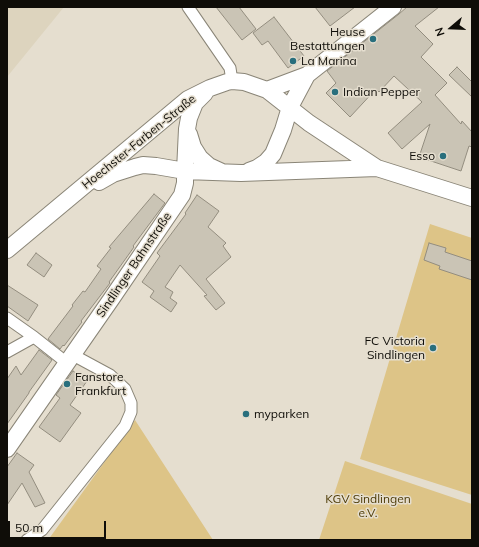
<!DOCTYPE html>
<html>
<head>
<meta charset="utf-8">
<style>
	body { margin:0 }
	#map { position:relative; width:479px; height:547px; overflow:hidden; background:#e5decf; font-family:Mulish,sans-serif }
	canvas { display:block }
	.frame { position:absolute; inset:0; border:8px solid #0f0d08; pointer-events:none }
	.north { position:absolute; left:431px; top:8px; width:40px; height:40px; -webkit-text-stroke:3px #e5decf; paint-order:stroke; rotate:251deg; font-size:11px; font-weight:700; line-height:16px; text-align:center; color:#0f0d08 }
	.north::after { content:''; display:block; margin:auto; width:14px; height:18px; background:#0f0d08; clip-path:polygon(50% 0,100% 100%,50% 72%,0 100%) }
	.scale { position:absolute; left:8px; top:521px; width:98px; height:18px; box-sizing:border-box; border:2px solid #0f0d08; border-top:0; padding-left:5px; font-size:12px; line-height:14px; white-space:nowrap; color:#0f0d08; -webkit-text-stroke:3px #e5decf; paint-order:stroke }
</style>
</head>
<body>
<div id="map">
<canvas width="479" height="547"></canvas>
<div class="frame"></div>
<div class="north">N</div>
<div class="scale">50 m</div>
</div>
<script>
const g = document.querySelector('canvas').getContext('2d');
g.lineJoin = 'round';
function fill(path, color) { g.fillStyle = color; g.fill(path, 'evenodd'); }
const shape = rows => new Path2D(rows.map(r => 'M' + r).join(''));
function trace(path, color, width, dash) { g.strokeStyle = color; g.lineWidth = width; g.lineCap = dash ? 'butt' : 'round'; g.setLineDash(dash || []); g.stroke(path); }
function write(font, color, halo, rows, align = 'center') {
  g.font = font + ' Mulish,sans-serif'; g.lineWidth = 3; g.setLineDash([]); g.textBaseline = 'middle'; g.strokeStyle = halo; g.fillStyle = color; for (const [text, x, y, turn = 0] of rows) {
    g.save(); g.translate(x, y); g.rotate((+turn || 0) * Math.PI / 180); g.textAlign = isNaN(turn) ? turn : align; if (halo) g.strokeText(text, 0, 0); g.fillText(text, 0, 0); g.restore();
  }
}
const built = shape([
	[7,7,64,7,7,77]
]);
const green = shape([
	[430,224,472,238,472,495,360,459],
	[135,420,213,540,48,540],
	[345,461,472,504,472,540,319,540]
]);
const building = shape([
	[216,7,239,7,256,29,242,40,216,7],
	[315,7,355,7,330,26,315,7],
	[407,7,439,7,415,26,433,44,421,57,447,83,435,95,461,124,462,121,472,132,472,147,469,146,461,171,419,157,430,124,402,149,388,133,422,102,394,76,379,92,376,89,350,117,326,93,336,83,327,71,399,14,407,7],
	[274,17,304,56,288,68,268,41,262,45,253,33,274,17],
	[457,67,472,82,472,97,449,75,457,67],
	[154,194,165,203,133,246,134,247,109,282,110,283,81,321,82,322,64,346,63,345,60,349,48,339,73,306,72,305,83,291,85,292,101,269,97,266,111,248,109,247,154,194],
	[197,195,219,211,208,227,226,243,223,246,231,257,206,279,225,303,216,310,204,296,207,295,180,265,165,287,173,292,170,298,177,303,171,312,150,297,154,291,142,282,160,256,157,253,186,214,185,213,197,195],
	[429,243,446,248,445,252,472,261,472,280,439,269,440,266,424,260,429,243],
	[36,253,52,265,44,277,27,265,36,253],
	[7,285,38,305,28,321,7,306,7,285],
	[39,350,52,360,29,392,29,393,7,424,7,379,16,366,21,375,39,350],
	[73,371,87,381,70,405,81,413,60,442,39,427,60,398,56,395,73,371],
	[17,453,34,465,29,472,45,503,35,507,22,483,7,505,7,467,17,453]
]);
const street = shape([
	[188,7,230,68,232,81],
	[7,318,34,337,67,363],
	[7,352,34,337],
	[27,540,42,530,125,426,131,412,131,403,125,389,110,375,73,355]
]);
const secondary = shape([
	[267,90,307,75,393,7],
	[189,134,193,147,200,158,209,166,222,172],
	[249,171,257,168,266,162,273,154,283,130,290,107,307,75],
	[99,182,113,174,135,167,143,165,156,166,185,171,241,173,377,168],
	[7,250,188,99,210,88,227,82,232,81,244,82,267,90,309,123,377,168,472,198],
	[7,449,112,298,182,195,185,183,185,171,187,129,189,118,195,103,205,93]
]);
const markers = [
	[373,39,4,"#296f7d"],
	[293,61,4,"#296f7d"],
	[335,92,4,"#296f7d"],
	[443,156,4,"#296f7d"],
	[433,348,4,"#296f7d"],
	[67,384,4,"#296f7d"],
	[246,414,4,"#296f7d"]
];
const poiNames = [
	["Heuse",365,32,"right"],
	["Bestattungen",365,46,"right"],
	["La Marina",301,61],
	["Indian Pepper",343,92],
	["Esso",435,156,"right"],
	["FC Victoria",425,341,"right"],
	["Sindlingen",425,355,"right"],
	["Fanstore",75,377],
	["Frankfurt",75,391],
	["myparken",254,414]
];
const streetNames = [
	["Hoechster-Farben-Straße",139,142,-39],
	["Sindlinger Bahnstraße",134,265,-56]
];
const parkNames = [
	["KGV Sindlingen",368,499],
	["e.V.",368,513]
];
fill(built, '#ddd4be');
fill(green, '#ddc487');
fill(building, '#cac4b5');
trace(building, '#938d7f', 1);
trace(street, '#8a8577', 13);
trace(secondary, '#8a8577', 18);
trace(street, '#fff', 11);
trace(secondary, '#fff', 16);
for (const [x, y, r, color] of markers) { const dot = new Path2D(); dot.arc(x, y, r, 0, 2 * Math.PI); g.fillStyle = color; g.fill(dot); trace(dot, '#e5decf', 1.5); }
write('12px', '#0f0d08', '#e5decf', poiNames, 'left');
write('12px', '#0f0d08', '#e5decf', streetNames);
write('12px', '#4d3b06', '#e5decf', parkNames);
</script>
</body>
</html>
